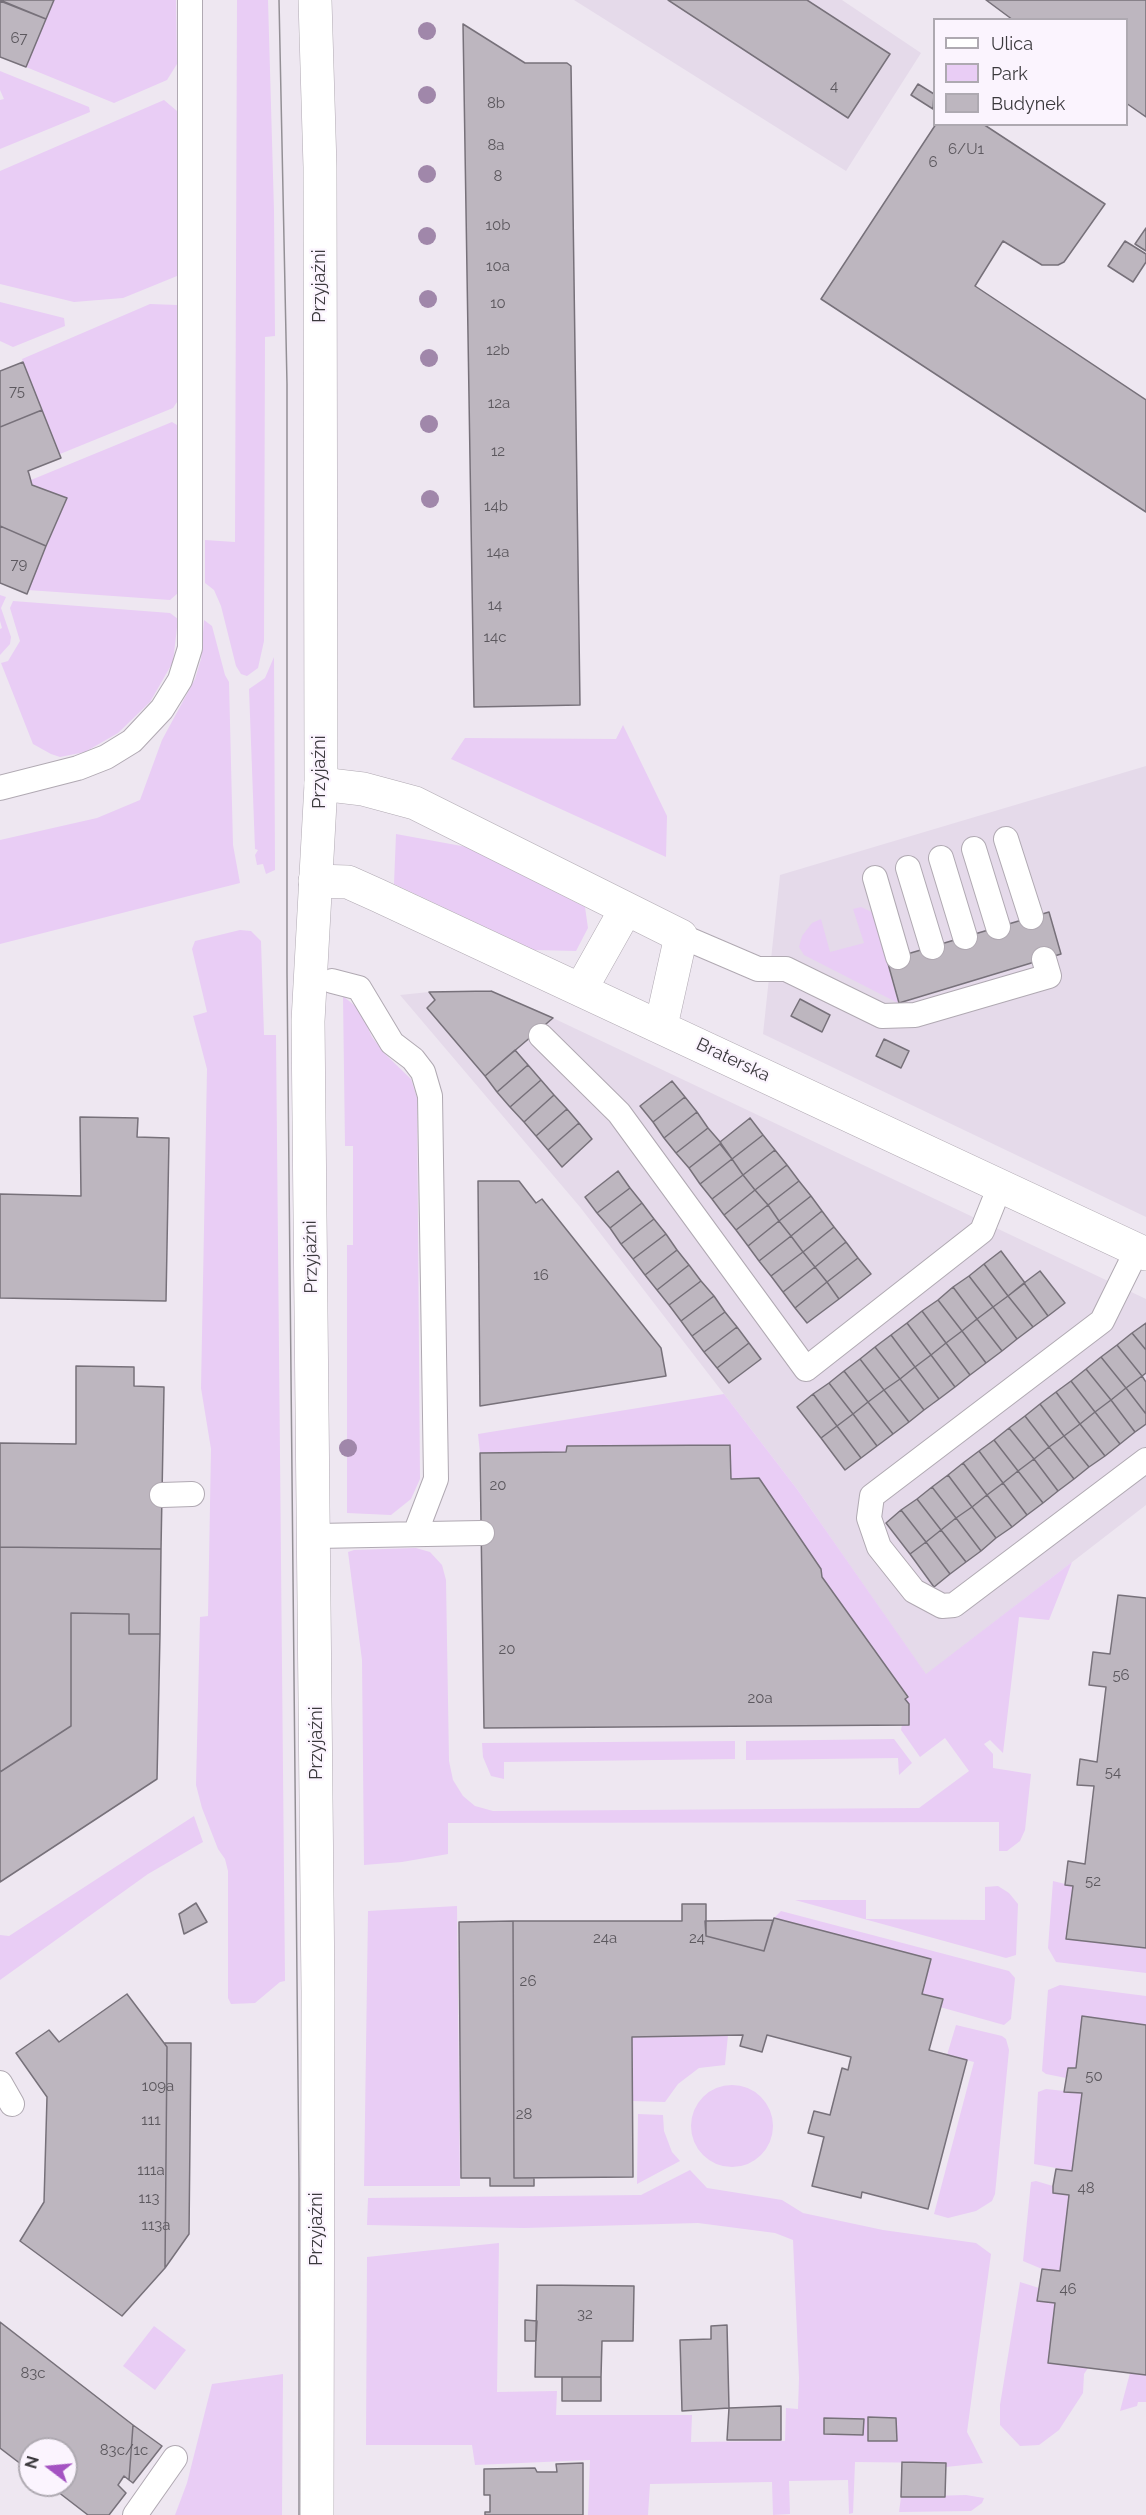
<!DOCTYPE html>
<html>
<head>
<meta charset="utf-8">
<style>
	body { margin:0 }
	#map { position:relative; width:1146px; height:2515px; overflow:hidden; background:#eee7f1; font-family:Raleway,sans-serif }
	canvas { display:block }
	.legend { position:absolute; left:933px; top:18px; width:195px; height:108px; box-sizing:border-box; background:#fbf4fe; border:2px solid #aea9b1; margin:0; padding:8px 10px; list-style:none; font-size:18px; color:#3b393d }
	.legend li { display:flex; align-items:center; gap:12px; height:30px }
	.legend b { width:30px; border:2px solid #aea9b1 }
	.north { position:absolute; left:18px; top:2437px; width:60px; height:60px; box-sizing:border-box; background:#fbf4fe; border:2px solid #aea9b1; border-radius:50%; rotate:286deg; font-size:16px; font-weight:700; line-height:24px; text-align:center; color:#3b393d }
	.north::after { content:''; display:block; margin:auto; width:21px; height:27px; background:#a453c2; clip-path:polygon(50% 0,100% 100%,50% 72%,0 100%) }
</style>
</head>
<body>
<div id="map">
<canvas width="1146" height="2515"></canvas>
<ul class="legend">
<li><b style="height:8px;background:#fff"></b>Ulica</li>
<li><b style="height:16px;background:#e9cdf5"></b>Park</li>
<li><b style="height:16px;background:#bdb6bf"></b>Budynek</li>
</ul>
<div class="north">N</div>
</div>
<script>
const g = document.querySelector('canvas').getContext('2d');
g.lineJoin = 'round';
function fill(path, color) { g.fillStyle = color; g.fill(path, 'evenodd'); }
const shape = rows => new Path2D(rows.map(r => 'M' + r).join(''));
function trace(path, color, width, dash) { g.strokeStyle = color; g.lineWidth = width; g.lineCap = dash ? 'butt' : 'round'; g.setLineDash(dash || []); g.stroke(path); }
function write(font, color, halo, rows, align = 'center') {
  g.font = font + ' Raleway,sans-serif'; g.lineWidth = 4.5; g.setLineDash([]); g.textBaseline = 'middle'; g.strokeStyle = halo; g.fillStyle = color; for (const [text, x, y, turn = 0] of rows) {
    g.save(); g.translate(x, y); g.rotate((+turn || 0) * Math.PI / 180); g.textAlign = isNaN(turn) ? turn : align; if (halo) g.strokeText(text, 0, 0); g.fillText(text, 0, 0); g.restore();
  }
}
const built = shape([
	[574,0,842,0,921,53,846,171],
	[1146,766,1146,1217,763,1034,780,875],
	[429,992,493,994,553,1018,1146,1299,1146,1505,926,1675,797,1489,580,1207,400,995]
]);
const green = shape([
	[54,0,176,0,177,64,167,80,114,103,26,67],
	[237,0,268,0,274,211,275,336,265,337,264,641,258,668,247,676,241,674,236,666,221,606,214,590,205,583,205,540,235,542],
	[0,71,89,107,90,112,0,149,0,100,4,99,0,90],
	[164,100,177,111,177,276,123,298,74,302,0,284,0,171],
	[0,302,64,318,65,326,13,347,0,341],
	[150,304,177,305,177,402,173,408,60,454,22,359],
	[172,422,177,425,178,593,170,600,28,590,67,498,32,485,31,480],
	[0,595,6,597,1,608,11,637,10,644,0,655,0,629,2,628,0,621],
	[13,601,170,613,178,619,173,662,150,702,118,733,85,752,60,757,51,754,33,744,1,663,8,661,20,641,10,608],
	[204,620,212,626,225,675,229,682,233,845,240,883,0,944,0,840,97,818,140,800,162,740,195,679,201,659],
	[274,657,275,870,266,874,263,864,257,865,255,855,258,850,255,849,249,689,265,678],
	[623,725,667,816,666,857,451,759,465,738,616,739],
	[396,834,467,847,585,907,588,928,576,951,534,950,394,884],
	[861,907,874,913,898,1003,804,955,799,947,802,936,812,923,821,919,830,952,864,943,853,909],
	[240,930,251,931,261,941,264,1035,276,1035,285,1981,280,1982,255,2003,231,2004,228,1998,228,1871,225,1859,218,1849,202,1808,196,1785,200,1617,208,1616,211,1449,201,1388,207,1069,193,1016,207,1012,192,949,195,941],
	[343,996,360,1010,372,1037,385,1054,411,1079,417,1098,420,1479,411,1499,391,1515,347,1513,347,1245,353,1245,353,1146,345,1146],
	[724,1394,797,1489,926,1674,1072,1562,1049,1620,1019,1617,1003,1753,990,1740,984,1744,993,1754,993,1768,1031,1774,1025,1830,1020,1841,1007,1851,999,1851,999,1822,448,1823,448,1854,402,1862,364,1865,362,1660,348,1552,354,1550,416,1548,430,1552,442,1565,446,1580,449,1761,453,1780,463,1796,475,1806,493,1811,919,1808,969,1771,945,1738,920,1757,901,1730,902,1725,909,1725,909,1704,905,1699,908,1696,822,1577,821,1569,759,1478,731,1479,730,1445,567,1446,566,1452,480,1453,478,1434],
	[894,1739,912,1763,899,1775,898,1758,746,1760,746,1741],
	[735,1741,735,1759,504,1762,504,1779,491,1776,483,1757,482,1743],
	[194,1816,203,1842,148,1874,0,1980,0,1935,9,1936],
	[1053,1881,1073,1886,1066,1939,1146,1948,1146,1973,1056,1962,1048,1948],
	[998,1886,1009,1893,1018,1904,1016,1955,1006,1958,795,1900,866,1900,866,1919,985,1920,985,1887],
	[457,1906,460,2186,364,2186,368,1911],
	[781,1911,1009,1971,1015,1978,1011,2019,1004,2025,940,2007,942,1999,922,1994,931,1959,774,1918],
	[1060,1985,1146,1996,1146,2025,1076,2068,1068,2068,1066,2078,1046,2074,1042,2071,1048,1990],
	[956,2025,1002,2036,1006,2039,1009,2050,995,2194,992,2201,976,2211,948,2218,934,2214,974,2062,947,2055],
	[728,2035,725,2065,699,2068,678,2084,665,2102,632,2101,632,2037],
	'691 2126a41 41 0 1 1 82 0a41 41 0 1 1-82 0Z',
	[1046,2089,1082,2093,1072,2171,1034,2164,1038,2092],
	[638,2114,663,2115,664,2131,672,2152,680,2161,637,2184],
	[690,2170,707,2188,782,2200,803,2213,883,2230,976,2243,991,2254,967,2432,983,2463,946,2467,945,2463,855,2462,853,2513,849,2514,848,2480,789,2481,790,2514,773,2515,772,2482,650,2484,648,2515,588,2515,590,2460,475,2465,472,2445,366,2445,367,2257,499,2243,497,2392,557,2391,556,2415,692,2415,691,2442,785,2441,786,2408,798,2409,799,2378,793,2240,775,2233,698,2223,524,2228,367,2225,368,2198,641,2195],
	[1036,2181,1053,2186,1069,2195,1060,2271,1042,2269,1023,2261,1031,2182],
	[1020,2282,1039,2288,1037,2301,1055,2303,1049,2362,1088,2368,1084,2374,1083,2393,1059,2430,1039,2445,1020,2446,1000,2425,1000,2405],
	[154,2326,186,2350,155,2390,123,2366],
	[1130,2373,1146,2375,1146,2402,1138,2402,1137,2406,1120,2411],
	[283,2374,282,2515,175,2515,187,2483,212,2384],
	[966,2495,984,2498,982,2503,971,2511,899,2512,901,2497]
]);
const building = shape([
	[0,0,54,0,46,19,0,0],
	[668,0,807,0,890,54,848,118,668,0],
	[986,0,1146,0,1146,117,1126,103,1126,20,1013,20,986,0],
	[0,1,46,19,26,67,0,57,0,1],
	[463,24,525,63,567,63,571,66,580,705,474,707,463,24],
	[918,84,934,94,933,109,911,95,918,84],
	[936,124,983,124,1105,204,1064,262,1058,265,1042,265,1003,241,975,286,1146,400,1146,512,821,299,936,124],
	[1146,228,1146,251,1135,244,1146,228],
	[1125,241,1146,254,1146,262,1133,282,1108,266,1125,241],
	[23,362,42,410,0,427,0,371,23,362],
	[42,410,61,458,28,471,29,474,32,485,67,498,46,546,0,526,0,427,42,410],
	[0,526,46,546,27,594,0,583,0,526],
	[1049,912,1061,954,899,1003,887,960,1049,912],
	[491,991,553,1018,485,1076,427,1008,435,1000,429,992,491,991],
	[800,999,830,1015,822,1032,791,1016,800,999],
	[884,1039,909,1051,901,1068,876,1056,884,1039],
	[515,1050,528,1065,497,1092,485,1076,515,1050],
	[528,1065,541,1080,510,1107,497,1092,528,1065],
	[541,1080,554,1095,524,1122,510,1107,541,1080],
	[672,1081,685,1097,653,1122,640,1106,672,1081],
	[554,1095,567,1109,536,1136,524,1122,554,1095],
	[685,1097,697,1112,664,1138,653,1122,685,1097],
	[567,1109,579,1123,548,1150,536,1136,567,1109],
	[697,1112,708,1128,676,1153,664,1138,697,1112],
	[80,1117,138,1118,137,1137,169,1138,166,1301,0,1298,0,1194,81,1196,80,1117],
	[750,1118,763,1135,732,1159,720,1142,750,1118],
	[579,1123,592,1139,562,1167,548,1150,579,1123],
	[708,1128,721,1143,689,1168,676,1153,708,1128],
	[763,1135,775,1150,743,1175,732,1159,763,1135],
	[720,1144,732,1159,700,1184,689,1168,720,1144],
	[775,1150,787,1165,755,1190,743,1175,775,1150],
	[732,1159,743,1175,712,1199,700,1184,732,1159],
	[787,1165,799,1181,768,1205,755,1190,787,1165],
	[618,1171,630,1188,597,1213,585,1197,618,1171],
	[743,1175,755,1190,724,1215,712,1199,743,1175],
	[478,1181,519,1181,536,1203,542,1199,661,1348,666,1376,480,1406,478,1181],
	[799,1181,811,1196,779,1221,768,1205,799,1181],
	[630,1188,642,1203,610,1228,597,1213,630,1188],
	[755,1190,768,1205,736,1230,724,1215,755,1190],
	[811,1196,822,1211,791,1236,779,1221,811,1196],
	[642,1203,654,1219,621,1244,610,1228,642,1203],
	[768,1205,779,1221,748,1246,736,1230,768,1205],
	[822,1211,834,1227,803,1252,791,1236,822,1211],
	[654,1219,666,1234,633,1259,621,1244,654,1219],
	[779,1221,791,1236,759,1261,748,1246,779,1221],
	[834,1227,846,1242,815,1267,803,1252,834,1227],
	[666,1234,677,1250,645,1275,633,1259,666,1234],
	[791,1236,803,1252,771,1276,759,1261,791,1236],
	[846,1242,858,1258,827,1282,815,1267,846,1242],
	[677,1250,689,1265,657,1290,645,1275,677,1250],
	[1001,1251,1025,1283,1008,1296,984,1264,1001,1251],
	[803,1252,815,1267,783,1292,771,1276,803,1252],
	[858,1258,871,1274,839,1299,827,1282,858,1258],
	[984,1264,1008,1296,993,1307,969,1276,984,1264],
	[689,1265,701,1281,669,1305,657,1290,689,1265],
	[815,1267,827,1282,795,1308,783,1292,815,1267],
	[1040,1271,1065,1303,1048,1316,1024,1283,1040,1271],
	[969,1276,993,1307,977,1319,953,1287,969,1276],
	[701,1281,714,1296,681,1321,669,1305,701,1281],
	[827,1282,839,1299,807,1323,795,1308,827,1282],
	[1024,1283,1048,1316,1033,1327,1008,1296,1024,1283],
	[953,1287,977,1319,962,1331,938,1300,953,1287],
	[714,1296,725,1312,692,1336,681,1321,714,1296],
	[1008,1296,1033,1327,1017,1339,993,1307,1008,1296],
	[938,1300,962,1331,946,1343,922,1311,938,1300],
	[993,1307,1017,1339,1002,1351,977,1319,993,1307],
	[922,1311,946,1343,931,1355,907,1323,922,1311],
	[725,1312,737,1327,704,1352,692,1336,725,1312],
	[977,1319,1002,1351,986,1363,962,1331,977,1319],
	[907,1323,931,1355,915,1367,891,1335,907,1323],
	[1146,1323,1146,1350,1132,1333,1146,1323],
	[737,1327,749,1343,717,1368,704,1352,737,1327],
	[962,1331,986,1363,970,1375,946,1343,962,1331],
	[1132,1333,1146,1350,1146,1373,1142,1376,1117,1345,1132,1333],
	[891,1335,915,1367,900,1379,875,1347,891,1335],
	[749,1343,761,1359,729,1383,717,1368,749,1343],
	[946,1343,970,1375,955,1387,931,1355,946,1343],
	[1117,1345,1142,1376,1126,1388,1101,1357,1117,1345],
	[875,1347,900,1379,884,1390,860,1359,875,1347],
	[931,1355,955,1387,939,1399,915,1367,931,1355],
	[1101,1357,1126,1388,1111,1400,1086,1369,1101,1357],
	[860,1359,884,1390,868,1402,844,1371,860,1359],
	[76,1366,134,1367,134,1386,164,1387,161,1549,0,1547,0,1443,76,1444,76,1366],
	[915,1367,939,1399,924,1410,900,1379,915,1367],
	[1086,1369,1111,1400,1095,1412,1071,1381,1086,1369],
	[844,1371,868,1402,853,1414,829,1383,844,1371],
	[1142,1376,1146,1382,1146,1414,1126,1388,1142,1376],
	[900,1379,924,1410,909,1422,884,1390,900,1379],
	[1071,1381,1095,1412,1080,1424,1056,1392,1071,1381],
	[829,1383,853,1414,837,1426,813,1394,829,1383],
	[1126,1388,1146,1414,1146,1424,1135,1432,1111,1400,1126,1388],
	[884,1390,909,1422,893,1434,868,1402,884,1390],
	[1056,1392,1080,1424,1064,1436,1040,1404,1056,1392],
	[813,1394,837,1426,821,1438,797,1407,813,1394],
	[1111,1400,1135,1432,1120,1444,1095,1412,1111,1400],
	[868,1402,893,1434,877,1446,853,1414,868,1402],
	[1040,1404,1064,1436,1049,1447,1025,1416,1040,1404],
	[1095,1412,1120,1444,1105,1456,1080,1424,1095,1412],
	[853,1414,877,1446,861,1458,837,1426,853,1414],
	[1025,1416,1049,1447,1034,1459,1009,1428,1025,1416],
	[1080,1424,1105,1456,1089,1467,1064,1436,1080,1424],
	[837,1426,861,1458,845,1470,821,1438,837,1426],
	[1009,1428,1034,1459,1018,1471,994,1440,1009,1428],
	[1064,1436,1089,1467,1074,1479,1049,1447,1064,1436],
	[994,1440,1018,1471,1003,1483,979,1451,994,1440],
	[730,1445,731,1479,759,1478,821,1569,822,1577,908,1697,905,1699,909,1704,909,1725,484,1728,480,1453,566,1452,567,1446,730,1445],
	[1049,1447,1074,1479,1058,1491,1034,1459,1049,1447],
	[979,1451,1003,1483,987,1495,963,1463,979,1451],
	[1034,1459,1058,1491,1043,1503,1018,1471,1034,1459],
	[963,1463,987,1495,972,1507,948,1475,963,1463],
	[1018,1471,1043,1503,1027,1515,1003,1483,1018,1471],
	[948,1475,972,1507,956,1518,932,1487,948,1475],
	[1003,1483,1027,1515,1012,1527,987,1495,1003,1483],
	[932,1487,956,1518,941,1530,917,1499,932,1487],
	[987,1495,1012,1527,996,1538,972,1507,987,1495],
	[917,1499,941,1530,926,1542,901,1510,917,1499],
	[972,1507,996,1538,981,1551,956,1518,972,1507],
	[901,1510,926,1542,910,1554,886,1523,901,1510],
	[956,1518,981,1551,966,1562,941,1530,956,1518],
	[941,1530,966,1562,950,1574,926,1542,941,1530],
	[926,1542,950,1574,934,1587,910,1554,926,1542],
	[0,1547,161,1549,160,1634,129,1634,129,1614,71,1613,71,1726,0,1772,0,1547],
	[1118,1595,1146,1598,1146,1948,1066,1939,1073,1886,1065,1885,1068,1861,1085,1864,1094,1786,1077,1785,1080,1759,1097,1762,1106,1687,1089,1685,1093,1652,1110,1654,1118,1595],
	[71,1613,129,1614,129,1634,160,1634,157,1779,0,1882,0,1772,71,1726,71,1613],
	[196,1903,207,1922,184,1934,179,1914,196,1903],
	[682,1904,706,1904,706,1936,764,1951,774,1918,931,1959,922,1994,943,1999,929,2050,967,2060,928,2209,862,2192,861,2198,812,2186,824,2137,808,2133,814,2111,830,2115,842,2068,848,2070,851,2057,767,2035,762,2052,740,2046,743,2035,632,2037,633,2177,514,2178,513,1921,682,1921,682,1904],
	[773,1920,764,1951,706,1936,705,1921,773,1920],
	[513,1921,514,2178,534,2178,534,2186,490,2186,490,2178,461,2178,459,1922,513,1921],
	[127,1994,167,2047,165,2268,122,2316,20,2241,44,2202,47,2097,16,2053,49,2030,59,2042,127,1994],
	[1082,2016,1146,2025,1146,2375,1048,2363,1055,2303,1037,2301,1042,2269,1060,2271,1069,2195,1053,2193,1053,2186,1056,2169,1072,2171,1082,2093,1064,2092,1068,2068,1076,2068,1082,2016],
	[164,2043,191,2043,189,2234,165,2268,167,2047,164,2043],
	[537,2285,634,2286,633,2341,602,2341,601,2377,535,2377,537,2285],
	[525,2320,537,2321,536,2341,525,2341,525,2320],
	[0,2322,133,2425,129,2480,124,2476,118,2485,126,2493,109,2515,88,2515,49,2485,66,2485,66,2449,30,2449,30,2471,0,2448,0,2322],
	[727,2325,729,2408,682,2411,680,2340,711,2339,711,2326,727,2325],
	[562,2377,601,2377,601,2401,562,2401,562,2377],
	[781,2406,781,2440,727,2440,729,2408,781,2406],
	[868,2417,896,2418,897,2441,868,2441,868,2417],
	[824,2418,864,2419,863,2435,824,2434,824,2418],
	[133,2425,162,2446,133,2483,129,2480,133,2425],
	[902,2462,946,2463,945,2497,901,2497,902,2462],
	[583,2463,583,2515,485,2515,485,2512,490,2512,490,2495,484,2495,484,2469,535,2468,537,2472,557,2472,556,2464,583,2463]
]);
const service = shape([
	[0,788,78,768,106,757,132,741,162,709,180,680,190,648,190,0],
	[1006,839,1031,917],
	[974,849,998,927],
	[941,858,965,937],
	[908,868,932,947],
	[875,878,898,957],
	[681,936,758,969,786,969,882,1016,915,1015,1049,976,1044,959],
	[332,981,359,988,392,1043,413,1059,423,1072,430,1096,436,1479,415,1534],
	[541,1036,619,1113,806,1369,982,1231,1000,1186],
	[1137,1250,1102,1321,872,1496,869,1518,879,1547,914,1591,942,1606,954,1605,1146,1460],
	[162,1495,192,1494],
	[316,1536,482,1533],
	[0,2083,12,2104],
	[135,2515,175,2458]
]);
const minor = shape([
	[321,784,363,789,415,803,681,936,661,1026],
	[315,881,348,882,377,895,1146,1254],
	[581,989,626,909]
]);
const tertiary = shape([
	[315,0,320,167,321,784,308,1021,318,1991,317,2515]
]);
const tram = shape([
	[279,0,287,384,287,973,299,2178,299,2515]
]);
const trees = [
	[427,31],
	[427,95],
	[427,174],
	[427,236],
	[428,299],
	[429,358],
	[429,424],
	[430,499],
	[348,1448]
];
const numberNames = [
	["67",19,38],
	["4",834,86],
	["8b",496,103],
	["8a",496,145],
	["6/U1",966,149],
	["6",933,162],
	["8",498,176],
	["10b",498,225],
	["10a",498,266],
	["10",498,303],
	["12b",498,350],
	["75",17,391],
	["12a",499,403],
	["12",498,451],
	["14b",496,506],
	["14a",498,552],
	["79",19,564],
	["14",495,605],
	["14c",495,637],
	["16",541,1275],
	["20",498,1485],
	["20",507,1649],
	["56",1121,1675],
	["20a",760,1698],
	["54",1113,1772],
	["52",1093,1881],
	["24a",605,1938],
	["24",697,1938],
	["26",528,1981],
	["50",1094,2076],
	["109a",158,2086],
	["28",524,2114],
	["111",151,2120],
	["111a",151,2170],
	["48",1086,2188],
	["113",149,2198],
	["113a",156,2225],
	["46",1068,2289],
	["32",585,2314],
	["83c",33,2373],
	["83c/1c",124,2450]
];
const streetNames = [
	["Przyjaźni",320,286,-90],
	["Przyjaźni",320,772,-90],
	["Braterska",733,1060,25],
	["Przyjaźni",311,1257,-91],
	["Przyjaźni",317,1743,-90],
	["Przyjaźni",317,2229,-90]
];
fill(built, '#e5daea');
fill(green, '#e9cdf5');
fill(building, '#bdb6bf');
trace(building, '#77717a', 1.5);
trace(service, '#b0a9b2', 26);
trace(minor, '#b0a9b2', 34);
trace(tertiary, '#b0a9b2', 34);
trace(service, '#fff', 24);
trace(minor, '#fff', 33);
trace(tertiary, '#fff', 33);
trace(tram, '#938f95', 1.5);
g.fillStyle = '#a087aa';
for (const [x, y] of trees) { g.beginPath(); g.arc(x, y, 9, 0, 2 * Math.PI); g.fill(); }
write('15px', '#5c585e', null, numberNames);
write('18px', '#3b393d', '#fbf4fe', streetNames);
</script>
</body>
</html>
